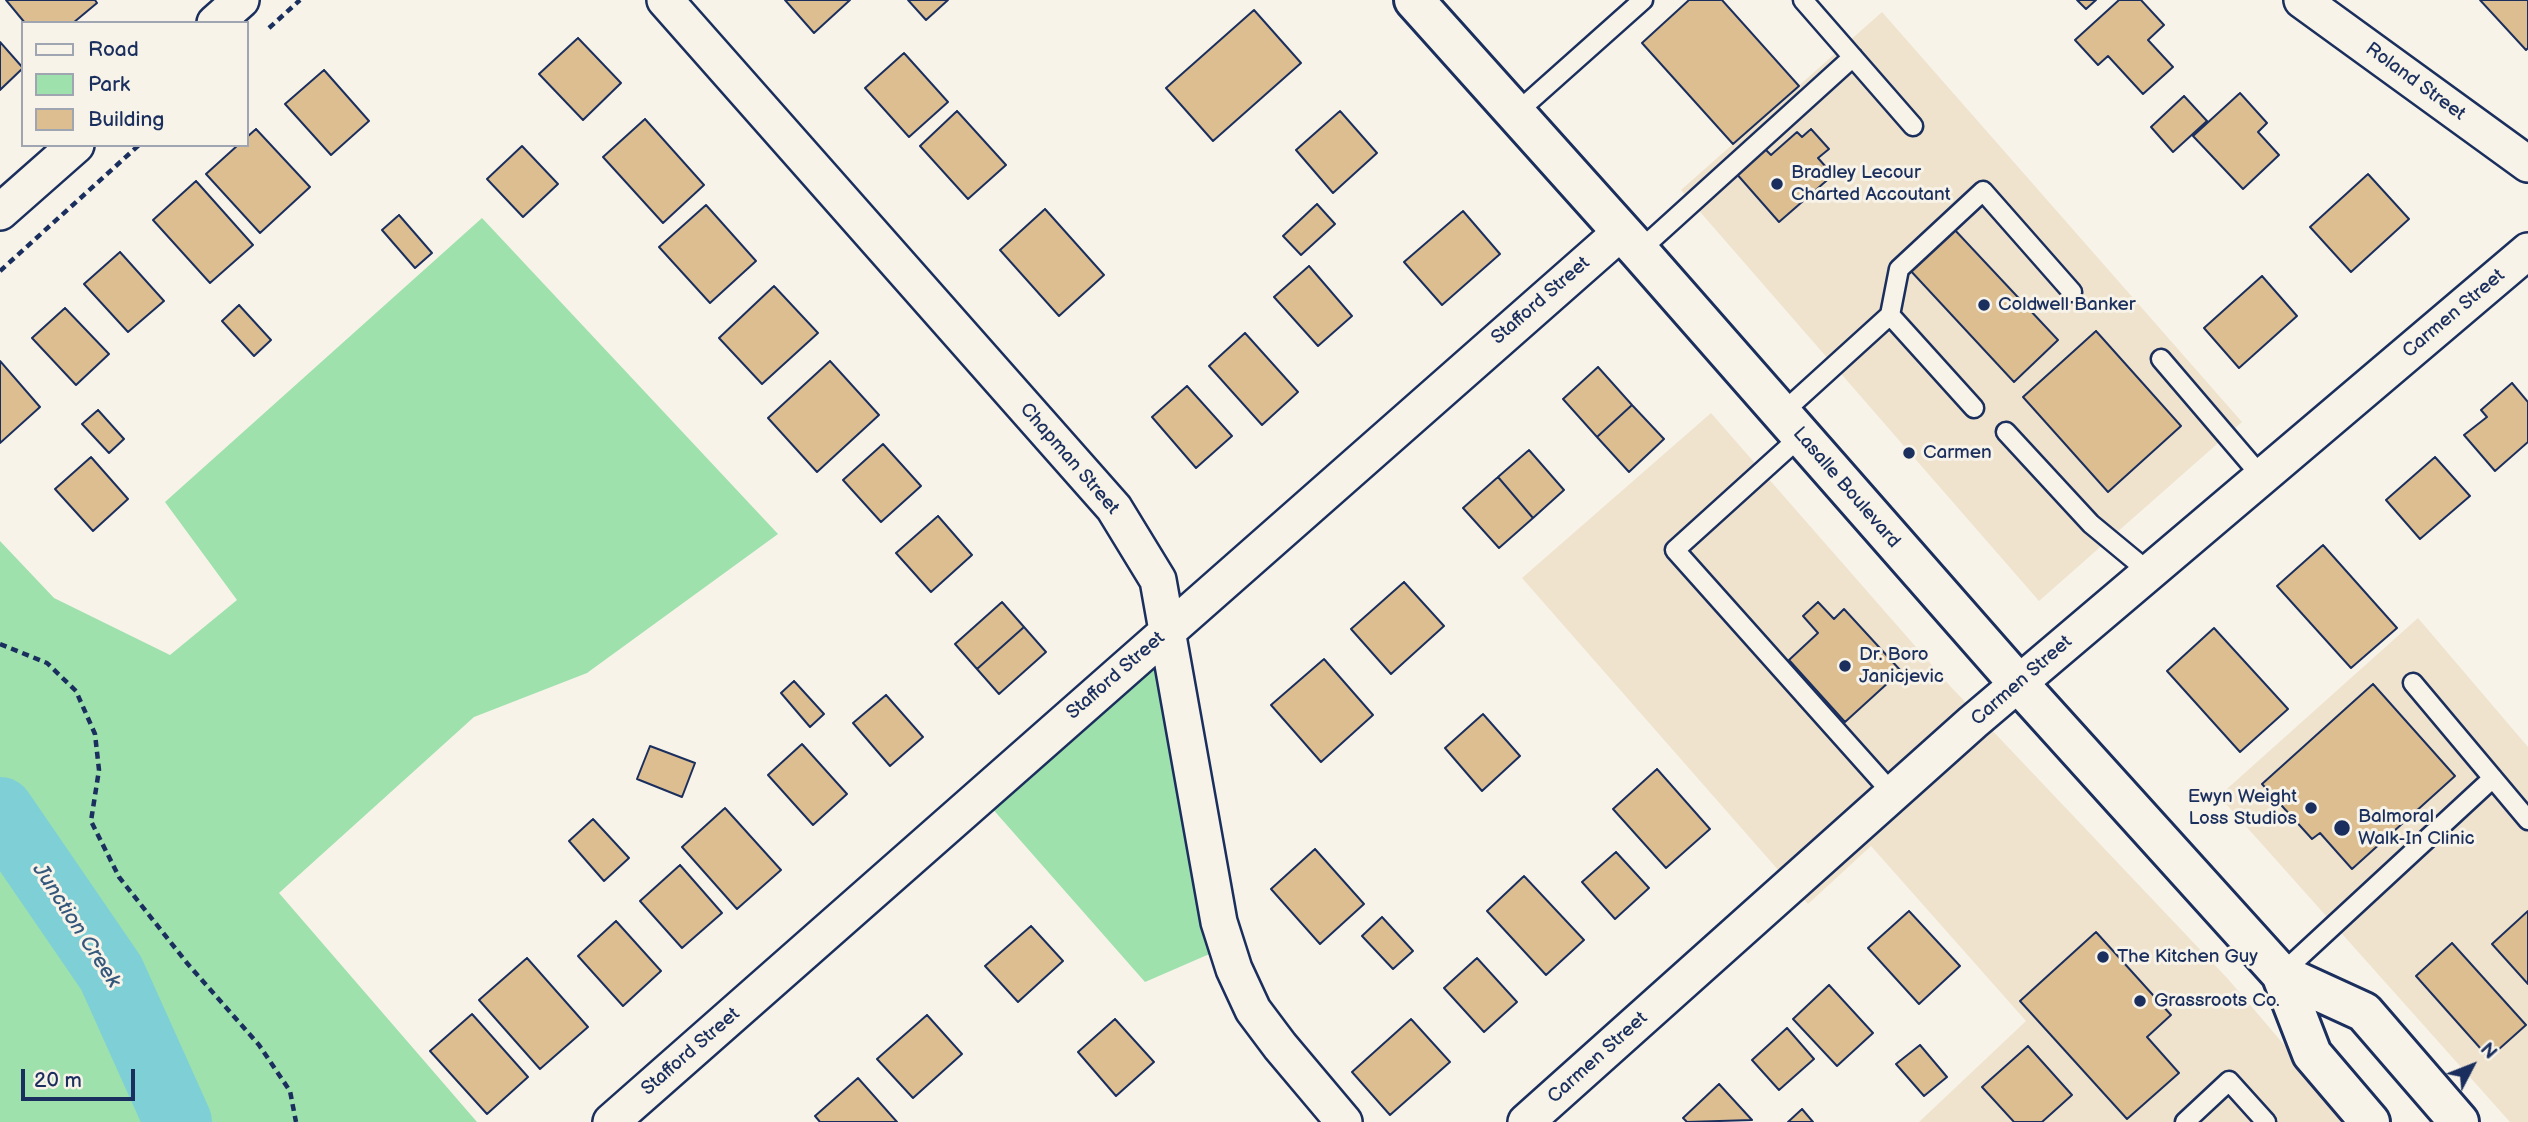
<!DOCTYPE html>
<html>
<head>
<meta charset="utf-8">
<style>
	body { margin:0 }
	#map { position:relative; width:2528px; height:1122px; overflow:hidden; background:#f7f3e8; font-family:"Balsamiq Sans",sans-serif }
	canvas { display:block }
	.legend { position:absolute; left:21px; top:21px; width:228px; height:126px; box-sizing:border-box; background:#f7f3e8; border:2px solid #9fa5b1; margin:0; padding:9px 12px; list-style:none; font-size:21px; color:#1b2f5e }
	.legend li { display:flex; align-items:center; gap:14px; height:35px }
	.legend b { width:35px; border:2px solid #9fa5b1 }
	.north { position:absolute; left:2437px; top:1031px; width:70px; height:70px; -webkit-text-stroke:5px #f7f3e8; paint-order:stroke; rotate:48deg; font-size:19px; font-weight:700; line-height:28px; text-align:center; color:#1b2f5e }
	.north::after { content:''; display:block; margin:auto; width:24px; height:32px; background:#1b2f5e; clip-path:polygon(50% 0,100% 100%,50% 72%,0 100%) }
	.scale { position:absolute; left:21px; top:1069px; width:114px; height:32px; box-sizing:border-box; border:4px solid #1b2f5e; border-top:0; padding-left:9px; font-size:21px; line-height:24px; white-space:nowrap; color:#1b2f5e; -webkit-text-stroke:5px #f7f3e8; paint-order:stroke }
</style>
</head>
<body>
<div id="map">
<canvas width="2528" height="1122"></canvas>
<ul class="legend">
<li><b style="height:9px;background:#f7f3e8"></b>Road</li>
<li><b style="height:19px;background:#9ee1ac"></b>Park</li>
<li><b style="height:19px;background:#dcbe90"></b>Building</li>
</ul>
<div class="north">N</div>
<div class="scale">20 m</div>
</div>
<script>
const g = document.querySelector('canvas').getContext('2d');
g.lineJoin = 'round';
function fill(path, color) { g.fillStyle = color; g.fill(path, 'evenodd'); }
const shape = rows => new Path2D(rows.map(r => 'M' + r).join(''));
function trace(path, color, width, dash) { g.strokeStyle = color; g.lineWidth = width; g.lineCap = dash ? 'butt' : 'round'; g.setLineDash(dash || []); g.stroke(path); }
function write(font, color, halo, rows, align = 'center') {
  g.font = font + ' "Balsamiq Sans",sans-serif'; g.lineWidth = 6; g.setLineDash([]); g.textBaseline = 'middle'; g.strokeStyle = halo; g.fillStyle = color; for (const [text, x, y, turn = 0] of rows) {
    g.save(); g.translate(x, y); g.rotate((+turn || 0) * Math.PI / 180); g.textAlign = isNaN(turn) ? turn : align; if (halo) g.strokeText(text, 0, 0); g.fillText(text, 0, 0); g.restore();
  }
}
const built = shape([
	[1882,12,2242,422,2039,601,1681,190],
	[1711,413,1951,687,2228,979,2350,1122,1919,1122,2026,1021,1871,846,1808,904,1522,578],
	[2418,618,2528,747,2528,1122,2510,1122,2219,796]
]);
const green = shape([
	[482,218,778,534,587,673,474,717,279,893,477,1122,0,1122,0,541,54,598,170,655,237,600,165,502],
	[1164,637,1221,949,1145,982,983,798]
]);
const river = shape([
	[0,811,111,973,178,1122]
]);
const building = shape([
	[6,0,95,0,97,3,73,23,25,23,6,0],
	[785,0,850,0,814,33,785,0],
	[908,0,948,0,926,20,908,0],
	[1689,0,1722,0,1799,86,1733,144,1642,43,1689,0],
	[2077,0,2096,0,2086,9,2077,0],
	[2119,0,2141,0,2164,25,2148,40,2173,67,2143,94,2108,56,2098,65,2075,40,2119,0],
	[2480,0,2528,0,2528,48,2526,50,2480,0],
	[1254,10,1301,63,1213,141,1166,88,1254,10],
	[578,38,621,83,583,120,539,74,578,38],
	[0,42,23,68,0,90,0,42],
	[904,53,948,102,909,137,865,88,904,53],
	[324,70,369,121,331,155,285,104,324,70],
	[2240,93,2267,123,2258,132,2279,155,2243,189,2193,136,2240,93],
	[2184,96,2207,121,2173,152,2151,127,2184,96],
	[957,111,1006,165,968,199,920,146,957,111],
	[1340,111,1377,153,1333,193,1296,150,1340,111],
	[645,119,704,185,663,223,603,157,645,119],
	[256,129,310,187,260,233,206,174,238,145,247,145,247,137,256,129],
	[1811,129,1829,149,1818,158,1833,175,1779,222,1735,172,1763,147,1771,155,1797,132,1802,137,1811,129],
	[522,146,558,184,523,217,487,179,522,146],
	[2368,174,2409,219,2351,272,2310,227,2368,174],
	[196,181,253,245,210,283,153,220,196,181],
	[1317,204,1335,224,1301,255,1283,236,1317,204],
	[706,205,756,261,710,303,659,247,706,205],
	[1045,209,1104,275,1059,316,1000,250,1045,209],
	[1463,211,1500,254,1442,305,1404,262,1463,211],
	[399,215,432,253,415,268,382,230,399,215],
	[1953,228,2058,340,2014,382,1909,269,1953,228],
	[120,252,164,301,128,332,84,284,120,252],
	[1309,266,1352,316,1318,346,1274,297,1309,266],
	[2262,276,2297,316,2239,368,2204,328,2262,276],
	[774,286,818,333,762,384,719,338,774,286],
	[239,305,271,340,254,356,222,321,239,305],
	[65,308,109,354,76,385,32,338,65,308],
	[2096,331,2181,426,2108,492,2023,397,2096,331],
	[1245,333,1298,392,1262,425,1209,366,1245,333],
	[0,361,40,407,0,443,0,361],
	[830,361,879,415,817,472,768,418,830,361],
	[1598,367,1632,405,1597,437,1563,399,1598,367],
	[2512,383,2528,402,2528,442,2495,471,2464,435,2487,417,2481,410,2512,383],
	[1187,386,1232,436,1196,468,1152,417,1187,386],
	[1632,405,1664,439,1629,472,1597,437,1632,405],
	[98,410,124,439,109,453,82,424,98,410],
	[883,444,921,486,881,522,843,480,883,444],
	[1529,450,1564,490,1533,518,1498,477,1529,450],
	[91,457,128,499,93,531,55,489,91,457],
	[2435,457,2470,496,2420,539,2386,500,2435,457],
	[1498,477,1533,518,1499,548,1463,508,1498,477],
	[938,516,972,555,931,592,896,553,938,516],
	[2323,545,2397,628,2351,668,2277,586,2323,545],
	[1404,582,1444,626,1391,674,1351,629,1404,582],
	[1002,602,1024,627,977,669,955,644,1002,602],
	[1818,602,1834,619,1844,609,1901,671,1845,722,1789,660,1818,633,1803,616,1818,602],
	[1024,627,1046,652,999,694,977,669,1024,627],
	[2214,628,2288,709,2240,752,2167,671,2214,628],
	[1324,659,1373,715,1321,762,1271,705,1324,659],
	[794,681,824,714,810,727,781,693,794,681],
	[2373,684,2455,776,2352,869,2320,833,2312,839,2262,784,2373,684],
	[886,695,923,737,890,766,853,723,886,695],
	[1483,714,1520,756,1482,791,1445,748,1483,714],
	[802,744,847,794,813,825,768,775,802,744],
	[650,746,695,763,682,797,637,779,650,746],
	[1657,769,1710,829,1666,868,1613,809,1657,769],
	[725,808,781,870,737,909,682,847,725,808],
	[593,819,629,858,604,881,569,841,593,819],
	[1315,849,1364,904,1320,944,1271,889,1315,849],
	[1616,852,1649,888,1615,919,1582,882,1616,852],
	[680,865,722,913,682,948,640,901,680,865],
	[1524,876,1584,940,1546,975,1487,911,1524,876],
	[1909,911,1960,966,1919,1004,1868,948,1909,911],
	[2528,911,2528,984,2492,944,2528,911],
	[1382,917,1413,951,1393,969,1362,936,1382,917],
	[616,921,661,971,623,1006,578,956,616,921],
	[1031,926,1063,961,1018,1002,985,966,1031,926],
	[2096,932,2171,1015,2147,1037,2179,1073,2127,1119,2020,1001,2096,932],
	[2452,943,2526,1025,2489,1058,2416,976,2452,943],
	[527,958,588,1027,540,1069,479,1000,527,958],
	[1477,958,1517,1002,1484,1032,1444,988,1477,958],
	[1829,985,1873,1033,1837,1066,1793,1019,1829,985],
	[472,1014,528,1077,487,1114,430,1051,472,1014],
	[927,1015,962,1054,913,1098,877,1059,927,1015],
	[1115,1019,1154,1062,1116,1096,1078,1052,1115,1019],
	[1411,1019,1450,1062,1390,1115,1352,1072,1411,1019],
	[1787,1028,1814,1059,1779,1090,1752,1060,1787,1028],
	[1920,1045,1947,1077,1924,1096,1896,1064,1920,1045],
	[2028,1046,2072,1095,2042,1122,2014,1122,1982,1087,2028,1046],
	[858,1078,897,1122,820,1122,815,1116,858,1078],
	[1719,1084,1752,1120,1687,1122,1683,1118,1719,1084],
	[1802,1109,1813,1122,1788,1122,1802,1109]
]);
const path = shape([
	[269,28,300,0],
	[0,271,139,145],
	[0,644,47,663,76,691,95,734,99,770,91,821,119,877,187,963,259,1045,290,1091,296,1122]
]);
const service = shape([
	[1803,0,1913,126],
	[1515,114,1643,0],
	[1639,251,1853,57],
	[1890,315,1899,269,1983,191,2072,292],
	[2161,359,2262,477],
	[1781,414,1890,315,1974,408],
	[2006,432,2091,524,2149,572],
	[1801,436,1675,550,1893,794],
	[2413,683,2528,820],
	[2281,974,2493,778],
	[2185,1122,2229,1081,2266,1122]
]);
const minor = shape([
	[665,0,1114,508,1158,580,1219,922,1234,969,1253,1010,1280,1046,1344,1122],
	[2302,0,2528,164],
	[215,23,241,0],
	[0,212,76,145],
	[611,1122,1621,232],
	[1526,1122,1973,722,2528,251]
]);
const secondary = shape([
	[1414,0,1639,251,2018,683,2281,974,2312,1054,2370,1122],
	[2281,974,2364,1012,2459,1122]
]);
const markers = [
	[1777,184,7,"#1b2f5e"],
	[1984,305,7,"#1b2f5e"],
	[1909,453,7,"#1b2f5e"],
	[1845,666,7,"#1b2f5e"],
	[2311,808,7,"#1b2f5e"],
	[2342,828,9,"#1b2f5e"],
	[2103,957,7,"#1b2f5e"],
	[2140,1001,7,"#1b2f5e"]
];
const streetNames = [
	["Roland Street",2415,82,36],
	["Stafford Street",1541,301,-41],
	["Carmen Street",2454,314,-40],
	["Chapman Street",1069,459,49],
	["Lasalle Boulevard",1846,488,49],
	["Stafford Street",1116,676,-41],
	["Carmen Street",2022,681,-41],
	["Stafford Street",691,1052,-41],
	["Carmen Street",1598,1058,-42]
];
const poiNames = [
	["Bradley Lecour",1791,173],
	["Charted Accoutant",1791,195],
	["Coldwell Banker",1998,305],
	["Carmen",1923,453],
	["Dr. Boro",1859,655],
	["Janicjevic",1859,677],
	["Ewyn Weight",2297,797,"right"],
	["Loss Studios",2297,819,"right"],
	["Balmoral",2358,817],
	["Walk-In Clinic",2358,839],
	["The Kitchen Guy",2117,957],
	["Grassroots Co.",2154,1001]
];
const waterNames = [
	["Junction Creek",76,926,57]
];
fill(built, '#efe3ce');
fill(green, '#9ee1ac');
trace(river, '#7ed0d6', 68);
fill(building, '#dcbe90');
trace(building, '#1b2f5e', 2);
trace(service, '#1b2f5e', 23);
trace(minor, '#1b2f5e', 40);
trace(secondary, '#1b2f5e', 44);
trace(path, '#1b2f5e', 4.5, [7, 5]);
trace(service, '#f7f3e8', 18);
trace(minor, '#f7f3e8', 35);
trace(secondary, '#f7f3e8', 38);
for (const [x, y, r, color] of markers) { const dot = new Path2D(); dot.arc(x, y, r, 0, 2 * Math.PI); g.fillStyle = color; g.fill(dot); trace(dot, '#f7f3e8', 2.5); }
write('19px', '#1b2f5e', '#f7f3e8', streetNames);
write('19px', '#1b2f5e', '#f7f3e8', poiNames, 'left');
write('italic 21px', '#34577c', '#f7f3e8', waterNames);
</script>
</body>
</html>
